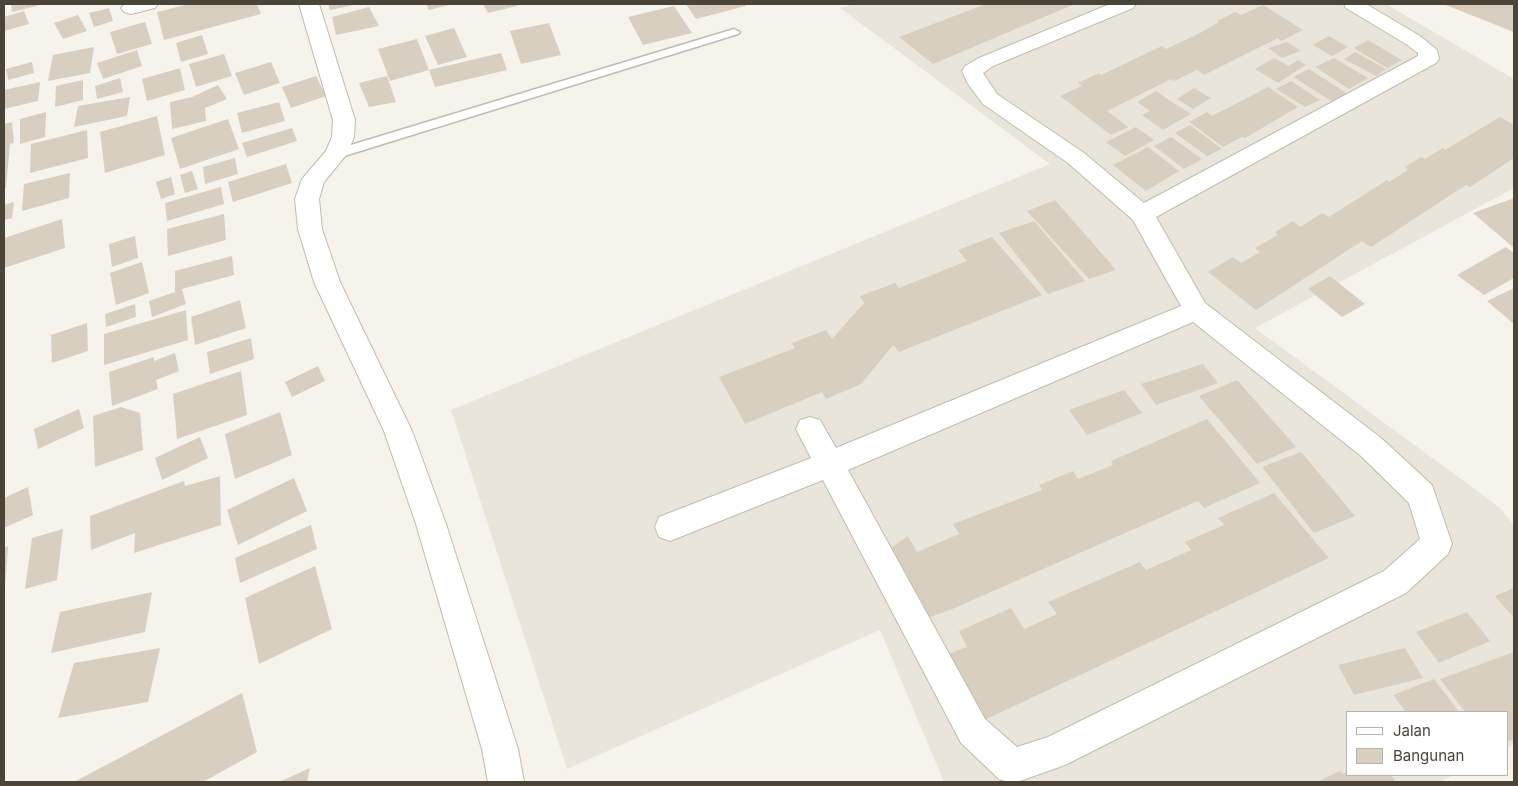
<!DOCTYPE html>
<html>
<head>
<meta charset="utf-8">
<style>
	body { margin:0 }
	#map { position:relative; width:1518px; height:786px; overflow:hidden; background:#f6f3ec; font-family:Inter,sans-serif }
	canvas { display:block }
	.frame { position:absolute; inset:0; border:5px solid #4b4439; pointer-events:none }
	.legend { position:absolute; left:1346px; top:711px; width:162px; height:65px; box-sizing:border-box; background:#fff; border:1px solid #b7b4b0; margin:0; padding:6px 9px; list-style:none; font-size:15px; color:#4b4439 }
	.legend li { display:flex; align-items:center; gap:10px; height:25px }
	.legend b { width:25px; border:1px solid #b7b4b0 }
</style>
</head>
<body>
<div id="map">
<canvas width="1518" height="786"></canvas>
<div class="frame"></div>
<ul class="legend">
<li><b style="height:6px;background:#fff"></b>Jalan</li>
<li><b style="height:14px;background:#d8cfc1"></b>Bangunan</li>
</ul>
</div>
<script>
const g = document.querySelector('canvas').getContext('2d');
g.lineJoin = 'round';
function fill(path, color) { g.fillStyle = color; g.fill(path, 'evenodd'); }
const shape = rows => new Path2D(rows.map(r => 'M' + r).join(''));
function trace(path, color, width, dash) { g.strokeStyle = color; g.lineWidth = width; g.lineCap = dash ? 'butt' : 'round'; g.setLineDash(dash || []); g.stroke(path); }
const residential = shape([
	[856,4,1386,4,1514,79,1514,188,1255,328,1499,507,1514,525,1514,744,1507,748,1507,712,1347,712,1347,775,1454,775,1439,782,944,782,880,630,567,769,451,410,1050,164,840,8]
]);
const building = shape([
	[11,4,37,4,37,6,12,12],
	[189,4,257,4,261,14,164,40,157,12],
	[328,4,354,4,354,5,330,10],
	[426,4,453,4,429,10],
	[483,4,516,4,517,6,488,13],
	[686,4,745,4,746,6,696,19],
	[986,4,1075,4,933,64,899,37],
	[1443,4,1514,4,1514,32],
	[1263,5,1303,30,1281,41,1278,38,1204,75,1197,70,1174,81,1171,79,1107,111,1128,127,1111,135,1060,96,1082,86,1078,83,1099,73,1101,75,1162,46,1166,49,1202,32,1219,22,1217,21,1235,12,1241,15],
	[674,6,692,33,643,45,628,17],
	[369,7,379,26,336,35,332,17],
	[109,8,113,21,94,27,89,13],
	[24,11,29,24,4,31,4,17],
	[78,15,87,31,63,39,54,23],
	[145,22,152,44,117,54,110,32],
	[549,23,561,55,521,64,510,31],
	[454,28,467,57,438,65,425,36],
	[202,35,208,54,181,62,176,43],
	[1329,36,1348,47,1332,56,1313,45],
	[417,39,429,70,390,81,378,49],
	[1368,40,1402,60,1387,68,1354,48],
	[1287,42,1301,51,1282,58,1268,48],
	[94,47,90,73,48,81,53,55],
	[137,50,142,66,103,79,97,63],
	[1355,52,1386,69,1376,76,1344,59],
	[501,53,507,70,435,87,429,70],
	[224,54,232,76,196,87,189,64],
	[1274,58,1289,66,1298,60,1306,65,1278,83,1255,69],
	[1334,58,1368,78,1349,89,1315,67],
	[32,62,34,73,8,80,6,69],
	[271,62,280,83,244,95,235,73],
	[180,68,185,90,147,101,142,79],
	[1309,69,1348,94,1333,102,1293,77],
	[316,76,326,96,291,108,282,87],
	[387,76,396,102,369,107,359,83],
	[120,78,123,92,97,99,95,86],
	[83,80,83,100,55,107,56,86],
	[1291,81,1320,100,1305,107,1276,89],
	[40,82,38,101,4,109,4,90],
	[218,85,227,99,205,108,206,121,172,129,170,102,192,97],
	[1268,87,1298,107,1245,138,1242,137,1223,147,1189,122,1207,112,1212,116],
	[1194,88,1211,98,1193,109,1177,99],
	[1156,91,1172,102,1191,114,1163,130,1142,115,1150,111,1137,102],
	[130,97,127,116,74,127,78,106],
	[279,102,285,121,242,133,237,113],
	[46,112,45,137,20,144,20,119],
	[157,116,165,155,105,173,100,132],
	[1500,117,1514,125,1514,158,1470,187,1466,185,1371,247,1362,241,1256,310,1208,272,1233,257,1241,263,1260,252,1255,248,1278,235,1275,232,1293,221,1300,227,1322,213,1329,217,1387,180,1389,182,1408,170,1405,167,1421,157,1425,159,1443,148,1445,150],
	[228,119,239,149,180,169,171,138],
	[12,122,14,143,10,144,6,188,4,188,4,124],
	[1190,125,1222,149,1207,156,1175,133],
	[1136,127,1154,140,1125,156,1106,142],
	[292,128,297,141,247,157,242,143],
	[87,130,88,158,30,173,31,144],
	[1171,137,1202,159,1184,169,1154,146],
	[1148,147,1179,171,1146,191,1113,165],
	[235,158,238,174,205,184,203,167],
	[286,164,292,183,233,202,228,182],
	[192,171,198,189,185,193,180,175],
	[70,173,69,198,22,211,24,184],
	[171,177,175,194,161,199,156,182],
	[221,187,224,204,167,221,165,203],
	[1514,198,1514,248,1473,213],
	[1055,200,1116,270,1089,279,1027,211],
	[14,202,12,218,4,220,4,205],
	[224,214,226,240,168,256,167,229],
	[62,219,65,248,4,268,4,238],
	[1034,221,1085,281,1048,294,999,233],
	[135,236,138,258,112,267,109,244],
	[992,237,1042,295,899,352,893,345,861,384,826,399,822,392,745,424,719,377,795,348,792,343,826,330,832,339,864,303,860,296,895,283,899,288,967,261,958,250],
	[1506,247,1514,253,1514,278,1484,295,1457,275],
	[232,256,234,275,182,289,186,304,152,317,149,301,175,292,175,271],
	[142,262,149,293,116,305,110,273],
	[1330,276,1365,304,1342,317,1308,289],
	[1514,288,1514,324,1487,301],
	[240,300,246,328,195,345,191,317],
	[135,304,136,317,106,327,105,314],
	[186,310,188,340,104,365,104,334],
	[87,323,88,351,52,363,51,335],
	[251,338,254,359,210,374,207,352],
	[175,353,179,371,156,380,158,389,112,406,109,372,154,357,154,361],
	[1203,364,1218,383,1156,405,1141,384],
	[318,366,325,381,292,397,285,382],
	[241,371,247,415,177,439,173,394],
	[1237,380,1296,447,1257,464,1199,396],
	[1124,390,1142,413,1087,435,1069,410],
	[121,407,140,413,143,450,95,467,93,416],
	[79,409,84,428,38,449,34,429],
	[280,412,292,455,235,479,225,434],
	[1207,419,1260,483,1204,508,1198,501,950,610,924,619,885,552,908,536,917,552,959,534,953,524,1042,490,1039,485,1073,471,1078,479,1113,465,1111,461],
	[200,437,208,458,162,480,155,458],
	[1301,452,1355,516,1314,533,1262,467],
	[220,476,221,525,134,553,135,533,91,550,90,516,184,481,185,486],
	[294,478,307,511,238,545,227,510],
	[28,487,33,515,4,528,4,498],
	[1274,493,1329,558,978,723,942,656,967,647,959,631,1011,608,1024,629,1057,614,1048,602,1140,562,1146,570,1191,550,1185,542,1224,525,1218,518],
	[311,525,317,549,240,583,235,558],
	[63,529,57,580,25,589,32,538],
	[8,546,5,586,4,586,4,548],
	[315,566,332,629,259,664,245,598],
	[1514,588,1514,618,1495,596],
	[152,592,145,632,51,653,60,612],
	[1467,612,1490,641,1439,663,1416,632],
	[160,648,148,702,58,718,74,663],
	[1405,648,1423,678,1354,695,1338,665],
	[1514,652,1514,739,1507,742,1507,712,1465,712,1440,679],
	[1434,679,1459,712,1406,712,1393,695],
	[242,693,257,752,203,782,74,782],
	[310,768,307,782,279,782],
	[1340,771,1342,774,1347,772,1347,775,1391,775,1396,782,1317,782]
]);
const lane = shape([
	[734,29,740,32,738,34,341,157,336,158,331,157,329,154,331,151,734,29]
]);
const street = shape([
	[125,4,158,4,155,8,131,14,124,12,121,8,125,4],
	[299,4,319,4,355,120,354,137,347,154,324,182,319,199,322,229,340,282,412,431,446,524,518,749,524,782,488,782,482,749,416,524,384,431,314,282,298,229,295,199,302,179,326,151,332,137,333,120,299,4],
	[1110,4,1136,4,1133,8,993,66,983,73,997,94,1084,153,1144,203,1418,56,1418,53,1406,44,1346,8,1344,4,1366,4,1420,36,1437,50,1439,59,1436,63,1156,217,1205,303,1381,438,1432,485,1452,544,1448,554,1406,593,1065,765,1017,782,1008,782,999,779,961,743,823,480,670,541,659,537,655,527,659,517,811,458,796,429,800,420,810,417,820,420,836,448,1181,306,1133,220,1068,163,983,104,968,84,962,71,965,66,979,58,1110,4],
	[1193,322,1361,456,1409,503,1420,539,1384,571,1048,737,1017,747,985,719,848,470,1193,322]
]);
fill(residential, '#eae5da');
fill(building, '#d8cfc1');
trace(lane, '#c2bbae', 3);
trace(street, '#c2bbae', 2);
fill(lane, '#fff');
fill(street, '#fff');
</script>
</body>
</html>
